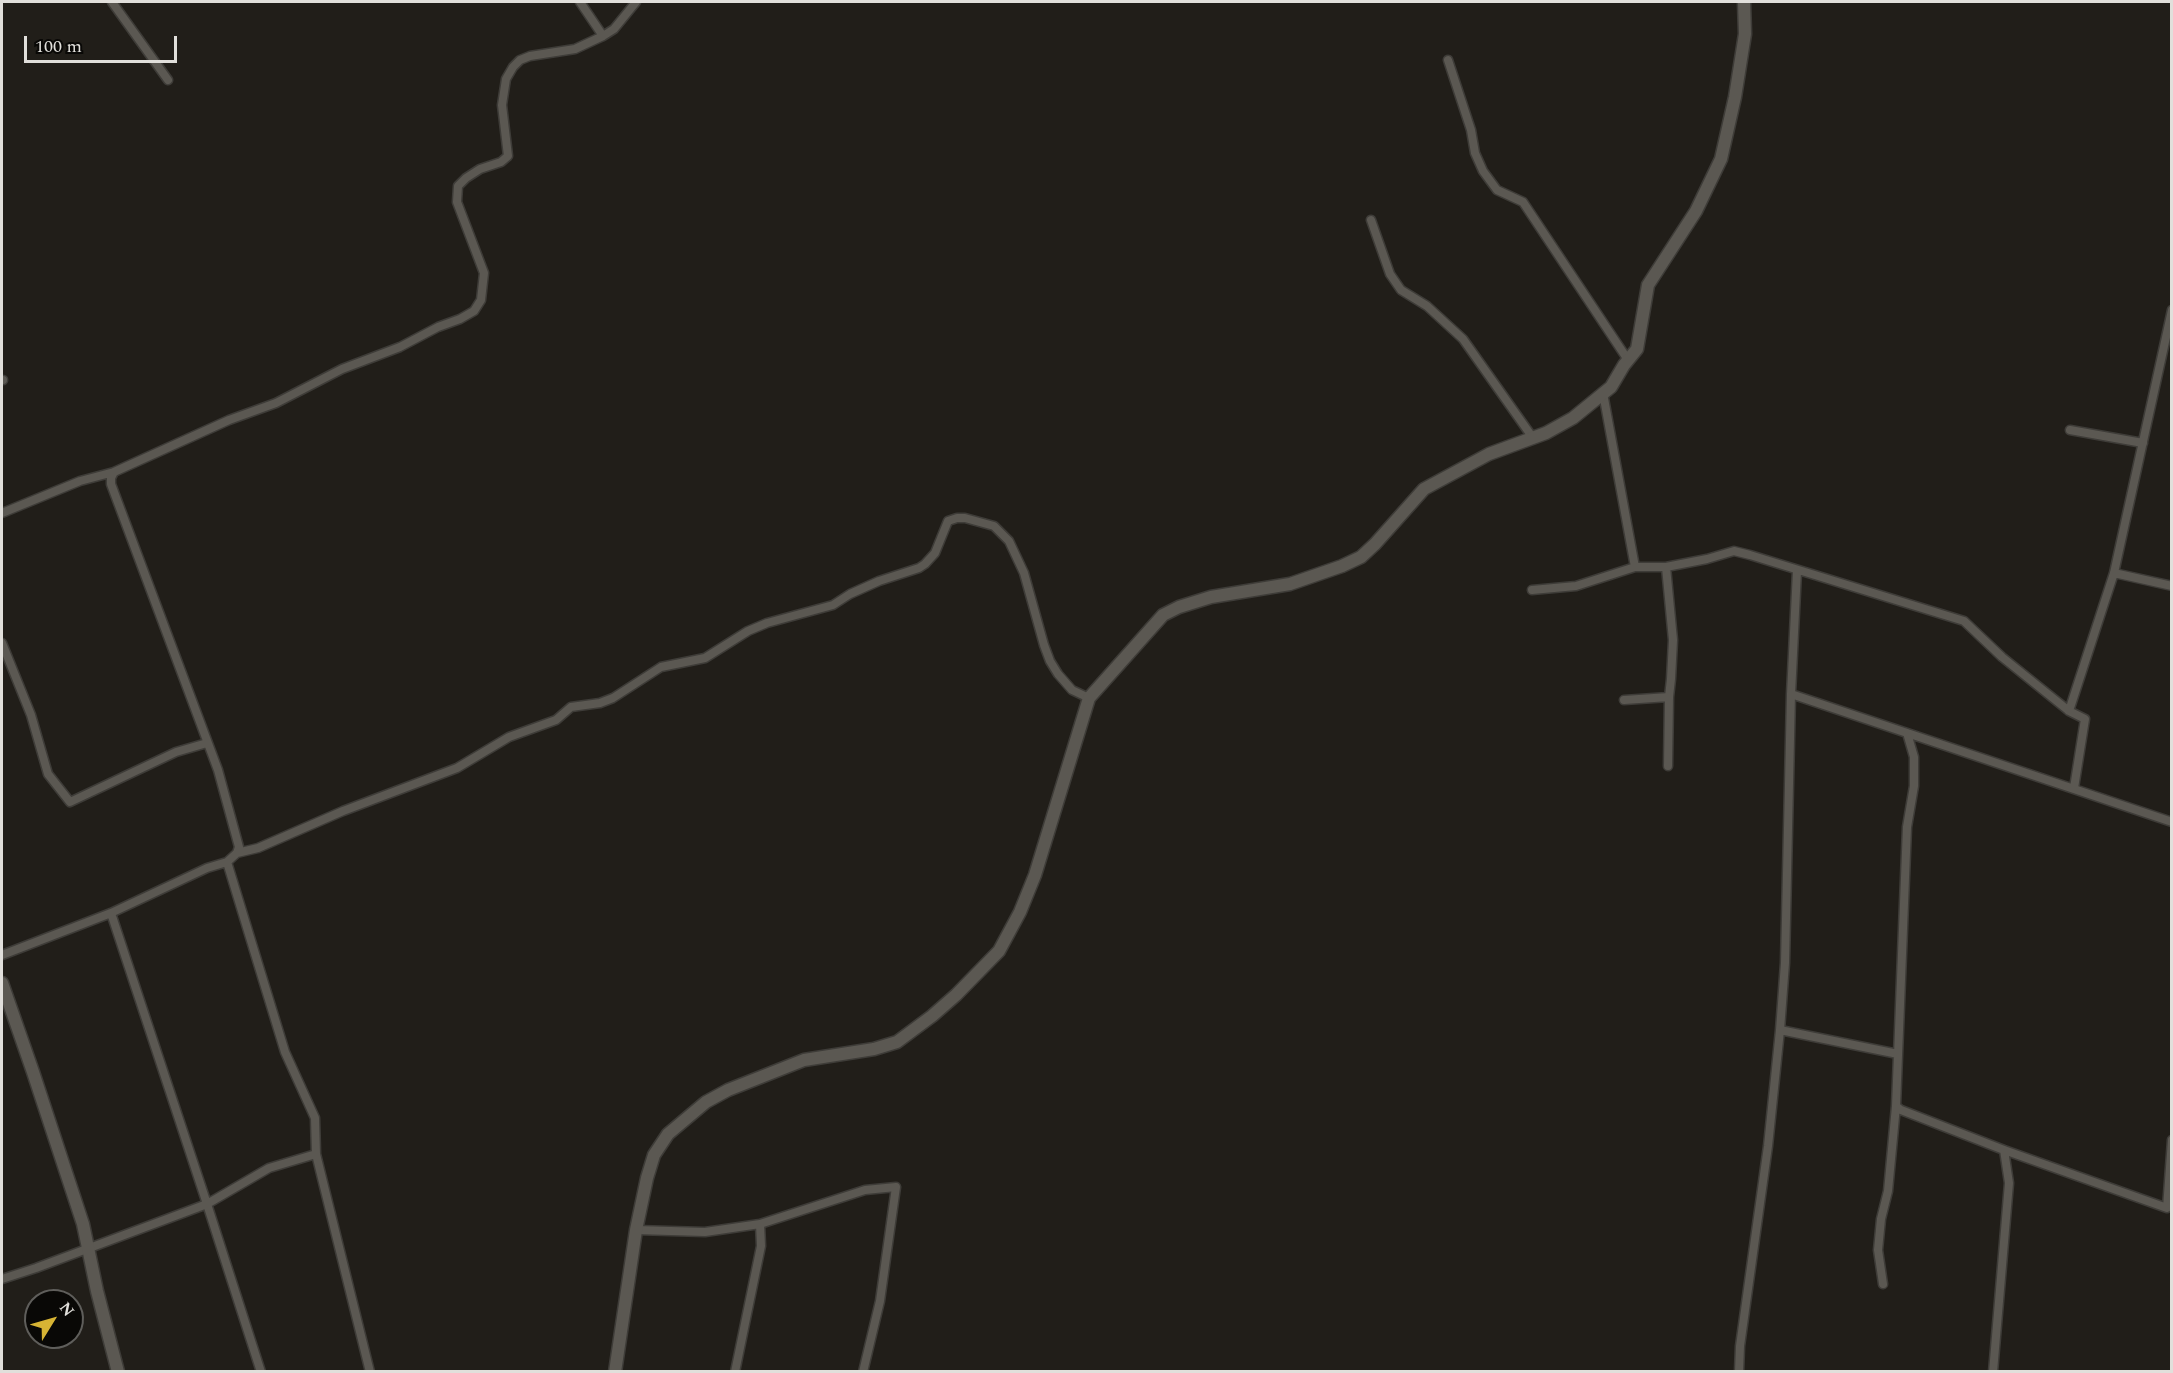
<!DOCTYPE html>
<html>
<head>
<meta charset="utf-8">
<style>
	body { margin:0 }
	#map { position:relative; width:2173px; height:1373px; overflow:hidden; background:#211e19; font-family:Spectral,serif }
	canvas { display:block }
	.frame { position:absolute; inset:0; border:3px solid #e1dfdb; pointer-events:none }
	.north { position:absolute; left:24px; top:1289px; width:60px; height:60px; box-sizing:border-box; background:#090806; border:2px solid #5f5e5b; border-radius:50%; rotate:53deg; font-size:16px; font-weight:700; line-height:24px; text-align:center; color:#e1dfdb }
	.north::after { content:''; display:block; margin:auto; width:21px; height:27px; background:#d7b434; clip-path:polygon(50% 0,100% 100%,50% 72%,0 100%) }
	.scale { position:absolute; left:24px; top:36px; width:153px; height:27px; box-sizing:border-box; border:3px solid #e1dfdb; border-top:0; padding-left:8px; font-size:18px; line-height:21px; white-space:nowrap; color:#e1dfdb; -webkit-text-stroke:4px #090806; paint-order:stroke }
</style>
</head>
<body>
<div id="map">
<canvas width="2173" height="1373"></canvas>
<div class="frame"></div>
<div class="north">N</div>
<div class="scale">100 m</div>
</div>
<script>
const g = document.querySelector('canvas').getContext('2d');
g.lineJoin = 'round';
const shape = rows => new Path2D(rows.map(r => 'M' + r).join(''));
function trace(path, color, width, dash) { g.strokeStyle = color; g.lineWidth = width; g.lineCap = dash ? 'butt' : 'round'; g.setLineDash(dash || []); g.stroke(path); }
const street = shape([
	[112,2,168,80],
	[603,36,614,29,636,2],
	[1448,60,1471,130,1475,153,1483,171,1497,190,1523,202,1628,360],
	[1371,220,1390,274,1401,290,1427,306,1463,339,1533,438],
	[2,380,3,380],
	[1603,393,1635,567,1666,567,1707,559,1734,551,1750,555,1964,621,2002,657,2069,711,2085,719,2074,788],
	[2070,430,2143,443],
	[2,513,80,481,114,472],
	[1666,567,1673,640,1671,679,1669,697,1668,766],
	[2114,573,2172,586],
	[1532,590,1576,586,1635,567],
	[2,643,31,715,48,774,70,802,176,752,207,743],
	[1791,694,1797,571],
	[1624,700,1669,697],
	[2069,711,2114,573,2172,310],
	[1907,733,1914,757,1914,786,1907,827,1896,1106,1901,1110,2004,1150,2167,1208,2172,1140],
	[237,853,258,848,343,811,457,768,509,737,556,720,571,707,600,703,613,698,661,667,705,658,748,631,767,623,833,605,850,594,879,581,919,568,925,564,935,553,948,521,957,518,965,518,994,526,1009,541,1024,573,1044,645,1050,661,1058,674,1072,690,1089,698],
	[227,862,285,1052,315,1118,316,1154],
	[111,913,207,1204,269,1168,316,1154,370,1372],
	[2,955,111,913,207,868,227,862,237,853,239,847,218,770,111,484,111,478,114,472,229,420,276,403,342,369,400,347,438,327,460,319,474,311,481,300,484,273,457,202,458,186,466,178,480,169,501,162,508,156,502,105,506,79,513,67,520,60,530,56,575,49,603,36,580,2],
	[1898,1054,1780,1030,1785,963,1791,694,2172,822],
	[636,1230,705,1232,760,1224,865,1190,896,1187,880,1301,863,1372],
	[2,1279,36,1268,207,1204,261,1372],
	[1883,1284,1878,1250,1881,1219,1888,1191,1896,1106],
	[735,1372,761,1246,760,1224],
	[1739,1372,1740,1346,1768,1146,1780,1030],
	[1993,1372,2009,1183,2004,1150]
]);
const secondary = shape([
	[2,983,33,1072,83,1224,97,1291,118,1372],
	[615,1372,636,1230,647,1178,654,1155,668,1134,706,1102,728,1090,804,1060,874,1049,897,1042,932,1016,956,995,999,951,1020,912,1035,875,1089,698,1163,615,1179,607,1211,597,1290,584,1342,566,1361,557,1375,544,1424,489,1489,454,1546,433,1573,418,1611,387,1624,365,1637,349,1648,285,1696,211,1721,159,1735,97,1745,34,1744,2]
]);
trace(street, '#3e3c38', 11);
trace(secondary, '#3e3c38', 15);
trace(street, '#5b5852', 8);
trace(secondary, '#5b5852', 12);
</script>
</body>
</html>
